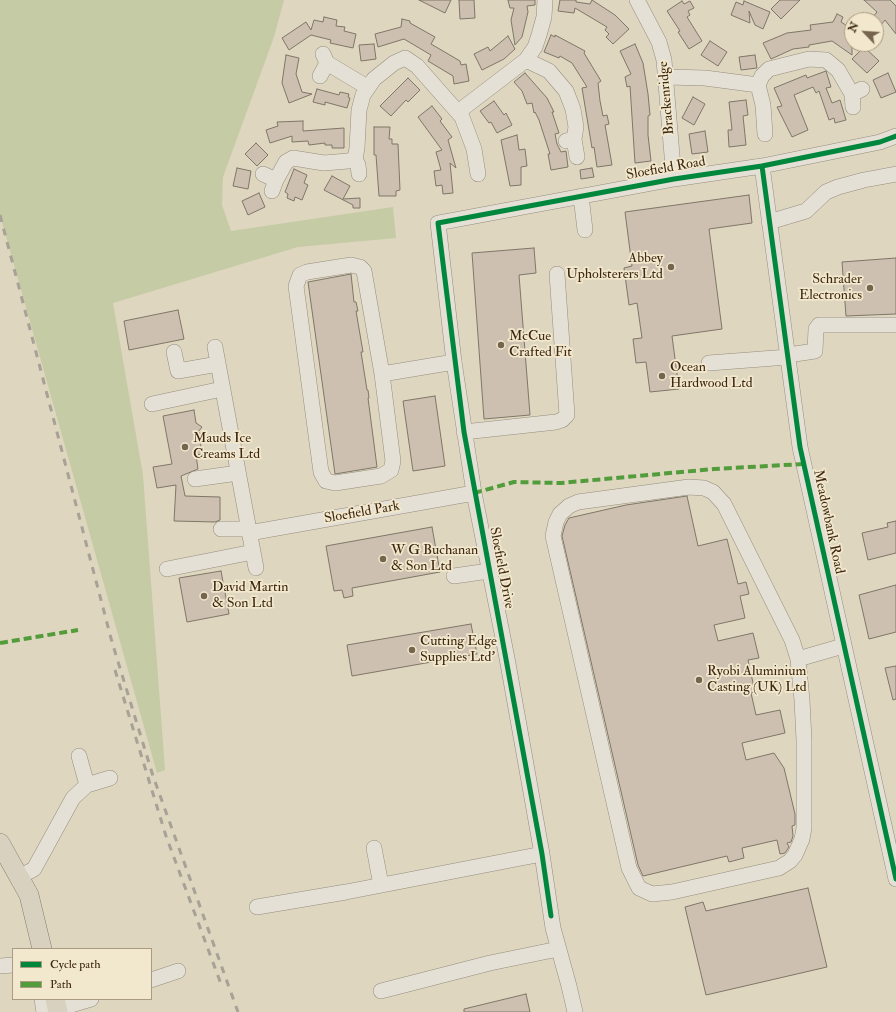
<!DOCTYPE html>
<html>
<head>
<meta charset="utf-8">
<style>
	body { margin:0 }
	#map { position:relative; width:896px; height:1012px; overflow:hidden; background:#ded6bf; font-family:"IM FELL Double Pica",serif }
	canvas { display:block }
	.legend { position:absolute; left:12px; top:948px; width:140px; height:52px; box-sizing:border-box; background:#f2e8cd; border:1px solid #aa9b82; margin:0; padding:5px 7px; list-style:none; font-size:12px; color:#3d2711 }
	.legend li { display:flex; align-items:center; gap:8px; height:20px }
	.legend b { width:20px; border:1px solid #aa9b82 }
	.north { position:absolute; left:844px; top:12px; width:40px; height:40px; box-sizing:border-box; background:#f2e8cd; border:1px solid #aa9b82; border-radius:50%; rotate:295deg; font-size:11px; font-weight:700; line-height:16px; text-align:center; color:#3d2711 }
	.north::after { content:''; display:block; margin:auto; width:14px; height:18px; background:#75644e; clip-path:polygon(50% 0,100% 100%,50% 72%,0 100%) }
</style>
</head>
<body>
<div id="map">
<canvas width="896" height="1012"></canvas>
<ul class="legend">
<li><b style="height:5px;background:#00873e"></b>Cycle path</li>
<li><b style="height:5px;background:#539c3c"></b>Path</li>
</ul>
<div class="north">N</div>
</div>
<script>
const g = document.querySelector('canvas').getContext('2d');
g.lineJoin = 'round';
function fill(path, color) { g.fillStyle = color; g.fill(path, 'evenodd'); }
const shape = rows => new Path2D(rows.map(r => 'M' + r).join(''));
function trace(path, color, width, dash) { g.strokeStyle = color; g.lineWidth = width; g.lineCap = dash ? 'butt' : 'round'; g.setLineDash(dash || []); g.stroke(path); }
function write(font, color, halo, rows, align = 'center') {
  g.font = font + ' "IM FELL Double Pica",serif'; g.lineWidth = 3.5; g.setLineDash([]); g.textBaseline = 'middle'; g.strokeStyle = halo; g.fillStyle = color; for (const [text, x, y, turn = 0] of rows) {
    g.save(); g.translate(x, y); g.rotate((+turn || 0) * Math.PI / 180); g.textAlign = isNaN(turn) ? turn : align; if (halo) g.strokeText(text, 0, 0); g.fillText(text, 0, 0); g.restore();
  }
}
const green = shape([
	[0,0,284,0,274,37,223,177,222,205,231,231,393,207,396,238,298,247,113,303,143,475,165,770,157,773,0,215]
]);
const building = shape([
	[419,0,451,0,445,13,419,0],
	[459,0,474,0,475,18,460,19,459,0],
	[508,0,535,0,535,5,527,6,528,12,522,37,515,45,511,20,514,8,510,8,508,0],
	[560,0,576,0,576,2,590,4,592,0,615,15,629,29,613,44,606,37,609,34,605,30,607,27,575,8,574,13,558,11,560,0],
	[780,0,800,0,781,19,771,9,780,0],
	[864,0,890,0,896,6,896,34,885,20,880,26,872,18,877,12,864,0],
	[682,1,684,4,690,1,694,8,688,11,690,15,687,17,702,41,689,49,678,32,680,31,667,11,682,1],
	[744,1,770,12,763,29,755,25,749,11,750,23,731,15,736,2,743,5,744,1],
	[837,14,843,17,841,22,852,29,852,55,832,41,809,45,809,47,793,49,771,59,763,43,787,33,811,30,810,25,833,22,837,14],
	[324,17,337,20,336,26,345,27,344,31,356,34,353,48,330,43,331,40,311,35,289,50,282,38,306,22,311,30,314,20,323,22,324,17],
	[402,19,410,21,410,23,435,37,431,44,460,61,461,65,466,64,469,81,454,84,453,76,428,61,431,55,404,39,378,47,375,34,401,27,402,19],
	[551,35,555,37,555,35,585,51,584,53,601,81,598,83,600,101,603,116,607,115,609,124,605,125,612,165,597,167,594,147,592,148,582,88,587,87,572,63,560,56,559,58,544,52,551,35],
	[508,36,515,49,504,59,482,70,474,54,488,47,490,51,508,36],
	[710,41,727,52,718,66,701,55,710,41],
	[374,44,376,59,361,61,359,45,374,44],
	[635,44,643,63,648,94,650,115,648,116,648,135,651,161,635,163,630,86,627,87,625,77,631,74,620,51,635,44],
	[864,47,879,61,867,73,852,59,864,47],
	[286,55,299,58,296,74,302,92,312,94,289,103,282,83,286,55],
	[755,55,757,68,741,70,739,57,755,55],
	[826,71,831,87,826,88,832,103,840,100,846,120,835,123,834,118,829,120,819,91,816,93,813,87,794,95,808,130,792,137,777,107,782,106,774,88,806,75,807,78,826,71],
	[525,73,547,98,554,112,552,112,559,133,555,134,557,144,561,152,566,151,568,167,551,170,548,154,550,154,539,120,535,112,534,113,532,103,527,104,522,91,514,82,525,73],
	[888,73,896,92,881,98,873,80,888,73],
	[408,78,420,90,408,102,406,100,391,116,380,106,408,78],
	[317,89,339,95,340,92,349,94,348,97,350,98,347,108,325,102,325,105,313,102,317,89],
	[693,97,705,104,694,125,682,118,693,97],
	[746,100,748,115,743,116,746,145,729,147,728,130,732,130,729,102,746,100],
	[494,101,504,115,506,113,512,125,497,133,491,122,489,123,480,111,494,101],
	[432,106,442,119,440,121,452,137,448,140,456,168,450,163,453,193,443,194,442,185,436,186,434,171,441,170,436,152,442,150,418,117,432,106],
	[303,121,303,131,344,128,344,148,332,148,332,145,325,145,325,143,309,145,308,141,292,142,292,136,270,143,266,130,278,126,277,122,303,121],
	[374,127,390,127,389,139,392,139,392,144,398,144,400,190,396,191,396,196,379,196,376,155,374,155,374,127],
	[705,131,708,152,692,154,689,134,705,131],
	[517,135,519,150,525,149,527,166,521,167,521,185,510,186,501,140,517,135],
	[256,143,268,155,257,166,245,154,256,143],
	[237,168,251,171,248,189,233,186,237,168],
	[592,168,594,177,581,179,580,170,592,168],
	[294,169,307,175,304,183,308,185,302,200,295,197,294,201,287,198,288,194,285,192,294,169],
	[332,176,350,186,343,199,360,198,360,208,353,208,353,205,324,190,332,176],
	[259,193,265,207,248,215,242,201,259,193],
	[749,195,752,223,709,229,722,329,672,336,679,389,650,392,646,362,636,363,633,339,642,338,637,303,629,305,624,268,632,266,625,212,749,195],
	[534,248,536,273,519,275,530,415,484,419,472,253,534,248],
	[896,258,896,314,846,316,842,262,896,258],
	[351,274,354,302,356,302,358,311,356,311,363,352,361,352,367,390,368,390,369,398,368,398,377,467,335,474,308,282,351,274],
	[178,310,184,339,129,350,124,321,178,310],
	[435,396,445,466,413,471,403,401,435,396],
	[194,410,196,423,202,427,198,432,203,435,200,440,202,454,196,455,198,469,181,476,185,496,220,497,220,520,215,522,174,521,176,485,157,488,153,467,172,464,163,416,194,410],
	[687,496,698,546,727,539,738,584,746,582,749,594,740,596,745,618,714,625,718,641,753,633,759,658,748,660,755,692,751,693,756,715,780,710,785,733,742,743,746,760,774,753,784,768,795,814,795,825,792,826,793,836,791,842,787,843,789,847,785,853,780,854,777,840,742,848,744,858,729,862,727,856,643,876,638,865,562,536,565,525,569,518,626,505,687,496],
	[896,521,896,553,868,560,862,533,888,527,887,523,896,521],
	[432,527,440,572,352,588,353,596,344,598,342,590,334,591,326,546,432,527],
	[221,571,229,614,187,622,179,578,221,571],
	[896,585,896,632,869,639,859,595,896,585],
	[471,624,477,654,352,676,347,645,471,624],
	[896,666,896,699,893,700,885,668,896,666],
	[808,888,827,967,706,995,685,907,703,902,706,911,808,888],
	[526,994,530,1012,464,1012,464,1009,526,994]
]);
const minor = shape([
	[637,0,659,42,664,60,674,179],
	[526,60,549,71,566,91,573,109,576,127,574,139],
	[327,63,367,87],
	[320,76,327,63,323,54],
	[667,77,705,78,758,85],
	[853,107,852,94,862,89],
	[458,112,526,60,535,47,539,35,544,17,545,0],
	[765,134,763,105,758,85,762,76,769,69,809,59,826,60,838,70,852,94],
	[566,141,574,139,577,157],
	[355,159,358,165,359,174],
	[762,166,800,447,896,879],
	[263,174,276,180,272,191],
	[276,180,286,162,293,158,324,163,348,161,355,159,357,148,359,110,363,95,374,79,394,63,405,58,417,66,462,117,474,149,478,174],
	[581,196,585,230],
	[769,222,806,211,826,192,838,187,864,180,896,174],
	[215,347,256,568],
	[174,352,178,371,218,364],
	[788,355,815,351,816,329,819,325,896,325],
	[709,363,788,357],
	[382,374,364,271,360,267,351,265,307,272,300,275,296,286,321,472,326,481,335,483,381,476,391,470,393,461,382,374,454,362],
	[152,404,222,389],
	[464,432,556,422,562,420,567,415,557,274],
	[195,479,238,473],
	[689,487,704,488,713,492,724,504,792,640,798,659,802,700,804,740,804,828,802,839,795,855,790,861,779,868,672,892,652,894,639,888,629,868,553,536,556,522,560,514,569,506,578,502,689,487],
	[221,529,249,529],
	[249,533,474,493],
	[167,569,253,552],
	[454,576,489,571],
	[798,659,843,646],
	[79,756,87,785],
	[374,848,381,885],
	[19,877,34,869,73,798,87,785,110,778],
	[257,907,346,892,542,854],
	[0,966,13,965],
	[151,980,178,971],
	[381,991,490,963,558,949],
	[42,999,44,1012],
	[58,1009,91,999],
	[575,1012,569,986,553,928,542,854,507,658,474,493,454,362,438,223,674,179,762,166,880,142,896,136]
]);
const major = shape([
	[0,843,29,895,42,949],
	[55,999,58,1012]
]);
const rail = shape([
	[0,215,112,642,153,776,238,1012],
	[115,670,166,836,221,984]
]);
const quiet = shape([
	[474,493,514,482,561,483,714,469,803,464],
	[0,643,78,630]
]);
const cycleway = shape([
	[762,166,800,447,896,879],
	[551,916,542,854,464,432,438,223,674,179,762,166,880,142,896,136]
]);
const markers = [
	[671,267,4,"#75644e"],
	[870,288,4,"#75644e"],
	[501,345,4,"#75644e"],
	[662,376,4,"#75644e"],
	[185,447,4,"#75644e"],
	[383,559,4,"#75644e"],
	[204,596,4,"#75644e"],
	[412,650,4,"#75644e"],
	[699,680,4,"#75644e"]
];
const streetNames = [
	["Brackenridge",667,98,-95],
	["Sloefield Road",666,169,-10],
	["Sloefield Park",362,513,-10],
	["Meadowbank Road",828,522,78],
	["Sloefield Drive",501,568,79]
];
const poiNames = [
	["Abbey",663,259,"right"],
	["Upholsterers Ltd",663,275,"right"],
	["Schrader",862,280,"right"],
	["Electronics",862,296,"right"],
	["McCue",509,337],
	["Crafted Fit",509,353],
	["Ocean",670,368],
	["Hardwood Ltd",670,384],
	["Mauds Ice",193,439],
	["Creams Ltd",193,455],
	["W G Buchanan",391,551],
	["& Son Ltd",391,567],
	["David Martin",212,588],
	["& Son Ltd",212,604],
	["Cutting Edge",420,642],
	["Supplies Ltd'",420,658],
	["Ryobi Aluminium",707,672],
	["Casting (UK) Ltd",707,688]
];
fill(green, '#c5cba5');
fill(building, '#cec0b1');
trace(building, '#7e7667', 1);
trace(minor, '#958d7e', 16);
trace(major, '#7e7667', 20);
trace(minor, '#e5e0d5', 15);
trace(major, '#d9d1c0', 19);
trace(rail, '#a7a196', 3, [7, 7]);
trace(quiet, '#539c3c', 4, [8, 4]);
trace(cycleway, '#00873e', 5);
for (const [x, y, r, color] of markers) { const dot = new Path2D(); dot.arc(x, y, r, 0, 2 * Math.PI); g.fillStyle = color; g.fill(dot); trace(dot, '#f2e8cd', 1.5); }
write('14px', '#3d2711', '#f2e8cd', streetNames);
write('14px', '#3d2711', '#f2e8cd', poiNames, 'left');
</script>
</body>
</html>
